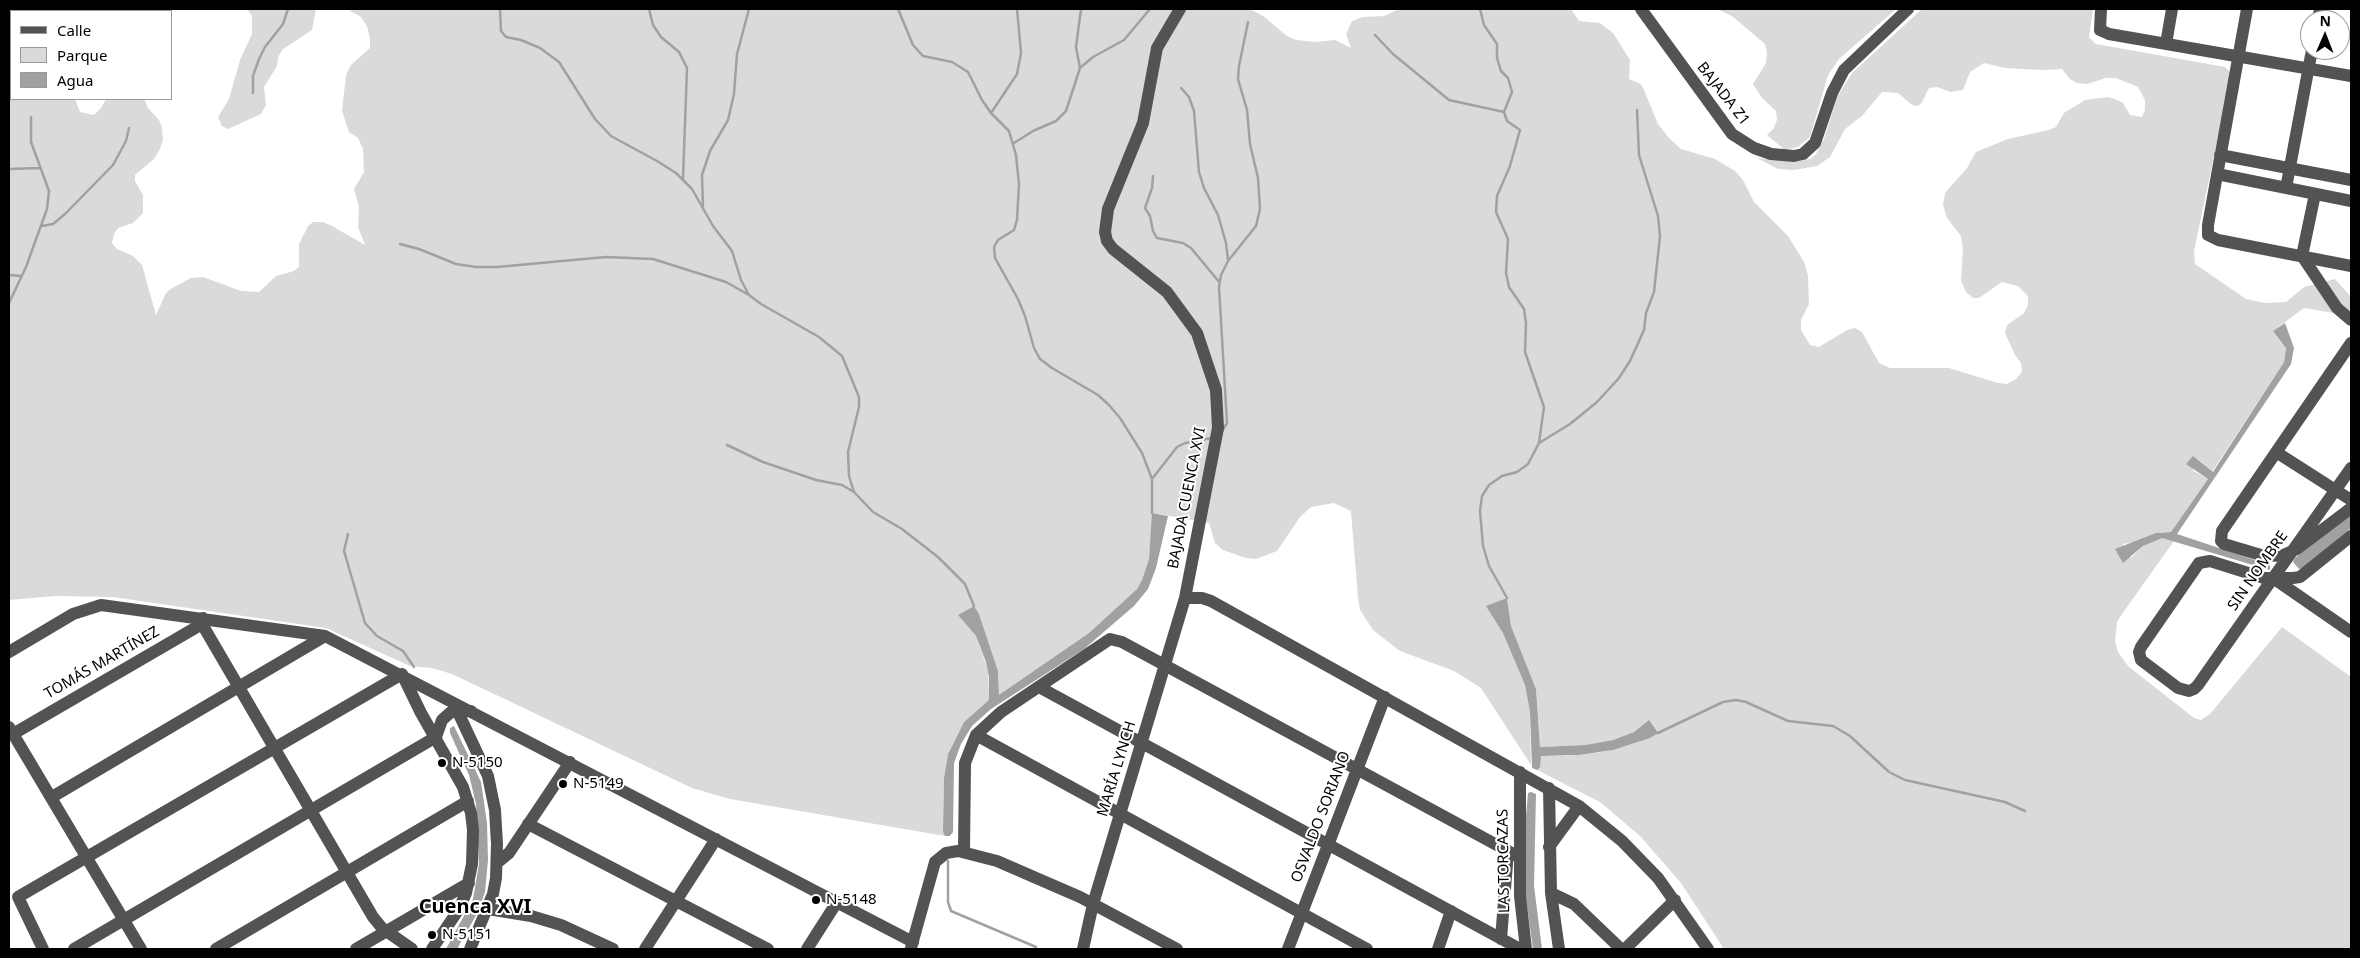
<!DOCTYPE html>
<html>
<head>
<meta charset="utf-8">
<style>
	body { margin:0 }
	#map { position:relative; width:2360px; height:958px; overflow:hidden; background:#fff; font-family:"Noto Sans",sans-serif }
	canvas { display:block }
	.frame { position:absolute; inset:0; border:10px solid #000; pointer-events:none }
	.legend { position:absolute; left:10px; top:10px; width:162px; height:90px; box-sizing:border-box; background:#fff; border:1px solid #999; margin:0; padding:6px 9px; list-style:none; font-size:15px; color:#000 }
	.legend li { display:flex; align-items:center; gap:10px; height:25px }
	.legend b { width:25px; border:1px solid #999 }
	.north { position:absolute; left:2300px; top:10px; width:50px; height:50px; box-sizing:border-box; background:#fff; border:1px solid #999; border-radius:50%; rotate:1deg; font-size:14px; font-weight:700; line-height:20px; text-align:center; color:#000 }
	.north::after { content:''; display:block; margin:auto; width:18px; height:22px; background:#000; clip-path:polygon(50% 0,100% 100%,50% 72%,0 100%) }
</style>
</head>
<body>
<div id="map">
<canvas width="2360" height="958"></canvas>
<div class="frame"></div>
<ul class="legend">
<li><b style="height:6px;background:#535353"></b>Calle</li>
<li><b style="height:14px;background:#dadada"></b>Parque</li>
<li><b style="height:14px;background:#a1a1a1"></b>Agua</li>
</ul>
<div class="north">N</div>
</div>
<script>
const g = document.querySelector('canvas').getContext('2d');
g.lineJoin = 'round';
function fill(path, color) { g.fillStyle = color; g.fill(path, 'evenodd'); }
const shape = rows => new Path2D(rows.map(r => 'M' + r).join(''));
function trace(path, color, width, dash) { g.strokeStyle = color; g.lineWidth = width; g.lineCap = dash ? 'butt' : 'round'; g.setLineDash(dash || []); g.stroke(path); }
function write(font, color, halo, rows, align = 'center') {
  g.font = font + ' "Noto Sans",sans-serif'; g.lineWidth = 4; g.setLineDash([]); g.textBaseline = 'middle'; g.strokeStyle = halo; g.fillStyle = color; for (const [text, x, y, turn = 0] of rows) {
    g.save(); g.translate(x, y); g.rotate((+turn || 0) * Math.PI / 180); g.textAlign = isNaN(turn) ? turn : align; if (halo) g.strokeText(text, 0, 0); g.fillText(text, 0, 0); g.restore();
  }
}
const green = shape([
	[247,9,316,9,312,30,283,49,278,57,277,66,264,87,266,105,261,114,228,129,222,126,218,117,229,99,240,60,252,34,252,16],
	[347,9,1250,9,1263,16,1287,36,1296,40,1315,42,1335,40,1351,48,1346,34,1352,21,1363,17,1384,16,1399,9,1571,9,1579,21,1600,23,1613,33,1630,60,1629,79,1641,84,1644,90,1658,124,1669,138,1681,149,1715,159,1735,171,1743,180,1754,202,1788,236,1804,262,1808,276,1809,304,1801,320,1801,330,1810,345,1819,347,1847,330,1855,328,1862,332,1879,363,1890,368,1949,368,1998,383,2007,384,2016,379,2022,372,2021,363,2015,355,2005,333,2007,325,2024,313,2028,305,2028,296,2018,286,2002,282,1979,298,1973,298,1966,292,1961,281,1963,249,1961,236,1947,218,1943,205,1945,193,1967,168,1976,152,2008,139,2049,130,2056,127,2064,113,2085,100,2107,97,2115,99,2123,103,2130,115,2142,117,2145,110,2145,100,2138,87,2116,78,2106,78,2087,84,2077,83,2070,79,2062,69,2043,70,2005,68,1984,63,1970,72,1963,90,1951,92,1937,87,1929,88,1922,102,1918,106,1912,105,1898,93,1882,92,1862,116,1845,129,1830,157,1817,166,1794,170,1778,169,1757,158,1795,162,1810,159,1816,154,1824,139,1837,97,1852,73,1922,9,2093,9,2089,37,2096,44,2225,67,2230,72,2230,80,2194,251,2195,264,2246,299,2265,303,2286,302,2304,287,2335,279,2351,297,2351,316,2304,308,2273,331,2286,347,2284,362,2212,472,2200,461,2192,470,2208,479,2171,532,2161,532,2140,541,2123,544,2131,558,2143,546,2154,540,2162,538,2174,541,2122,614,2117,622,2115,641,2118,652,2128,666,2194,718,2201,720,2210,714,2282,627,2351,677,2351,949,1724,949,1681,883,1640,836,1600,802,1537,770,1541,756,1568,756,1603,752,1641,741,1649,720,1634,732,1613,740,1585,745,1540,747,1536,689,1511,626,1507,598,1487,606,1503,632,1525,685,1530,712,1531,765,1481,688,1454,671,1400,651,1373,630,1360,610,1358,598,1351,511,1334,503,1311,507,1300,517,1277,551,1256,559,1246,558,1223,550,1215,543,1209,523,1153,513,1149,559,1142,580,1137,589,1089,633,999,696,998,671,979,614,974,606,958,615,976,636,988,670,989,693,989,701,964,722,948,754,944,778,943,832,945,836,730,799,692,788,452,674,432,668,410,666,326,628,113,597,55,596,9,600,9,65,11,65,11,99,75,99,80,112,94,115,101,108,106,99,144,99,148,108,159,120,162,128,163,140,160,149,154,159,135,175,135,181,143,195,143,213,133,223,118,228,114,234,112,243,117,249,133,256,142,265,156,315,166,293,172,288,191,278,203,277,241,291,259,292,276,276,294,271,299,267,299,244,308,226,313,222,323,222,332,226,365,245,358,227,359,207,354,189,364,172,363,149,358,138,349,132,342,111,346,75,351,65,370,48,370,38,367,26,361,17],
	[1717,9,1896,9,1839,59,1828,75,1810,137,1798,147,1785,150,1767,135,1774,128,1777,120,1776,111,1762,98,1753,84,1766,63,1767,53,1765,44,1732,16]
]);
const water = shape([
	[2285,323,2294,348,2291,364,2177,534,2270,565,2270,570,2162,538,2143,546,2123,563,2115,549,2156,533,2171,532,2208,479,2186,464,2193,456,2213,472,2284,362,2286,348,2273,331],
	[1152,513,1168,516,1156,568,1148,589,1134,606,1084,649,991,709,972,726,961,744,954,763,953,832,950,836,945,836,943,832,944,778,948,754,964,722,989,700,989,677,986,662,976,636,958,615,974,606,979,614,998,671,999,695,1089,633,1137,589,1142,580,1149,559],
	[2351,514,2351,528,2304,568,2299,569,2293,562,2295,558],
	[1507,598,1511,626,1536,689,1540,747,1585,745,1613,740,1634,732,1649,720,1658,733,1650,738,1613,750,1579,755,1541,756,1540,767,1537,770,1532,768,1530,712,1525,685,1503,633,1486,606],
	[454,726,481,782,487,823,488,860,485,892,478,912,457,949,446,949,473,899,479,864,476,804,469,775,450,733,450,728],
	[1531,792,1536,794,1534,886,1542,949,1533,949,1526,898,1526,816,1528,793]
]);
const stream = shape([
	[500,9,501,31,506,37,521,40,540,48,559,62,595,119,611,136,657,161,676,173,692,189,713,226,732,251,741,280,749,295,761,304,819,337,842,356,859,397,859,407,848,452,849,476,854,492],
	[649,9,653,25,661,37,679,52,687,68,683,179],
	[898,9,913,45,923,56,952,62,968,72,982,100,991,113,1009,131,1016,155,1019,184,1017,220,1014,230,998,240,994,247,995,258,1018,299,1025,316,1034,348,1040,359,1052,368,1098,395,1109,405,1120,418,1142,453,1152,479,1152,513],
	[1480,9,1484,25,1497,44,1497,58,1501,71,1508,78,1512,92,1504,112,1507,121,1520,130,1510,166,1497,196,1496,212,1508,239,1506,273,1509,287,1524,309,1526,323,1525,352,1544,407,1539,443,1528,464,1517,472,1502,476,1489,485,1482,496,1480,511,1483,546,1489,566,1507,598],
	[1375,35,1393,54,1449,100,1504,112],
	[1080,68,1076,47,1081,9],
	[1181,88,1189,97,1194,111,1199,172,1204,188,1218,215,1226,243,1228,260],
	[253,93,253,76,259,59,265,47,283,24,288,9],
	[991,113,1017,74,1021,53,1017,9],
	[1014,143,1033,131,1056,121,1066,111,1080,68,1093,57,1124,40,1150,9],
	[9,169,40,168],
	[1153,176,1152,188,1145,208,1150,216,1153,231,1157,238,1183,243,1191,248,1220,283],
	[703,206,702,175,710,151,728,120,734,94,737,54,749,9],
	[42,226,53,224,65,214,113,165,126,141,129,128],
	[400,244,419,249,456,264,476,267,497,267,606,257,653,259,726,282,749,295],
	[9,275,21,276],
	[9,303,26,267,47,209,49,191,31,142,31,117],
	[1221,433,1227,423,1219,287,1221,275,1228,261,1256,226,1260,209,1258,178,1250,144,1247,110,1238,79,1239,66,1248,22],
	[1539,443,1570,424,1597,402,1619,378,1630,361,1644,330,1646,313,1654,292,1660,236,1658,216,1639,155,1637,110],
	[727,445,763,462,816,480,842,485,854,492,873,512,902,529,938,557,965,584,974,606],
	[1152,479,1177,447,1185,443,1212,438],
	[348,534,344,551,365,623,377,636,403,651,414,667],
	[1658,733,1723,702,1736,700,1746,702,1788,721,1833,726,1850,736,1889,772,1905,780,2005,802,2025,811],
	[948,861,948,902,951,911,1036,947]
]);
const minor = shape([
	[1641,9,1732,134,1754,148,1771,154,1794,156,1803,154,1815,143,1832,93,1844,70,1908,9],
	[2101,9,2100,30,2109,34,2351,76],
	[2247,9,2208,225,2208,235,2218,240,2351,266],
	[2318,20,2320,9],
	[2166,44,2172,9],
	[2220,155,2351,180],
	[2217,174,2351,201],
	[2286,188,2312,50],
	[2315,194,2302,256,2337,308,2351,320],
	[2351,343,2222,531,2221,541,2224,544,2261,555,2281,556,2297,549,2351,508],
	[2276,452,2351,500],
	[2351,468,2291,553,2273,578,2198,685,2194,689,2189,691,2178,688,2141,660,2139,652,2141,647,2199,563,2210,561,2264,578,2293,578,2300,577,2351,536],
	[2273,578,2351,632],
	[1185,598,1202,598,1211,601,1579,806,1622,841,1658,878,1708,949],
	[202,624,373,917,382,928,412,949],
	[9,652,73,614,101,605,325,636,913,942],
	[1039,687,1520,949],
	[457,710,488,776,495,810,497,844,496,878,493,894,470,949],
	[9,727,141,949],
	[13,734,202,624,203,618],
	[976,735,1367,949],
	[1520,772,1520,896,1526,949],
	[1549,788,1551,893,1559,949],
	[52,797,325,636],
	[528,824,768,949],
	[1549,847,1579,806],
	[964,852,965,763,976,735,1001,712,1110,639,1122,642,1519,857],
	[498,862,509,853,570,762],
	[1551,893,1574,904,1621,949],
	[488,909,531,916,561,925,613,949],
	[1501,939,1508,851],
	[911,948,935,862,946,853,958,851,997,861,1080,897,1177,949],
	[43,949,18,897,402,674,421,713,463,787,471,813,473,830,472,864,466,893,459,909,432,949],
	[74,949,436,737,442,720,451,712,471,711],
	[216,949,468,801],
	[356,949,469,883],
	[645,949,716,839],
	[807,949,837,902],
	[1083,949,1093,904,1185,598,1218,428,1216,390,1197,333,1167,292,1113,249,1107,241,1105,232,1108,209,1143,123,1157,48,1180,9],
	[1288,949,1385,697],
	[1438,949,1451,911],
	[1625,949,1675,900]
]);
const markers = [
	[442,763,5,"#000"],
	[563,784,5,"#000"],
	[816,900,5,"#000"],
	[432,935,5,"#000"]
];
const streetNames = [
	["BAJADA Z1",1723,94,52],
	["BAJADA CUENCA XVI",1187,498,-79],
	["SIN NOMBRE",2258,571,-55],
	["TOMÁS MARTÍNEZ",102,663,-30],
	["MARÍA LYNCH",1117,769,-73],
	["OSVALDO SORIANO",1321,817,-69],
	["LAS TORCAZAS",1504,861,-91]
];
const poiNames = [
	["N-5150",452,763],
	["N-5149",573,784],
	["N-5148",826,900],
	["N-5151",442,935]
];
const districtNames = [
	["Cuenca XVI",475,907]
];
fill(green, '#dadada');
fill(water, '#a1a1a1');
trace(stream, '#a1a1a1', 2.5);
trace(minor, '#535353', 12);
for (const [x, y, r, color] of markers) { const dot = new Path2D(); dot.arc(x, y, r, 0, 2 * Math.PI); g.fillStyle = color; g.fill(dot); trace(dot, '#fff', 2); }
write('15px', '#000', '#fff', streetNames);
write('15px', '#000', '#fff', poiNames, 'left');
write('bold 20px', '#000', '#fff', districtNames);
</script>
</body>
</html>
